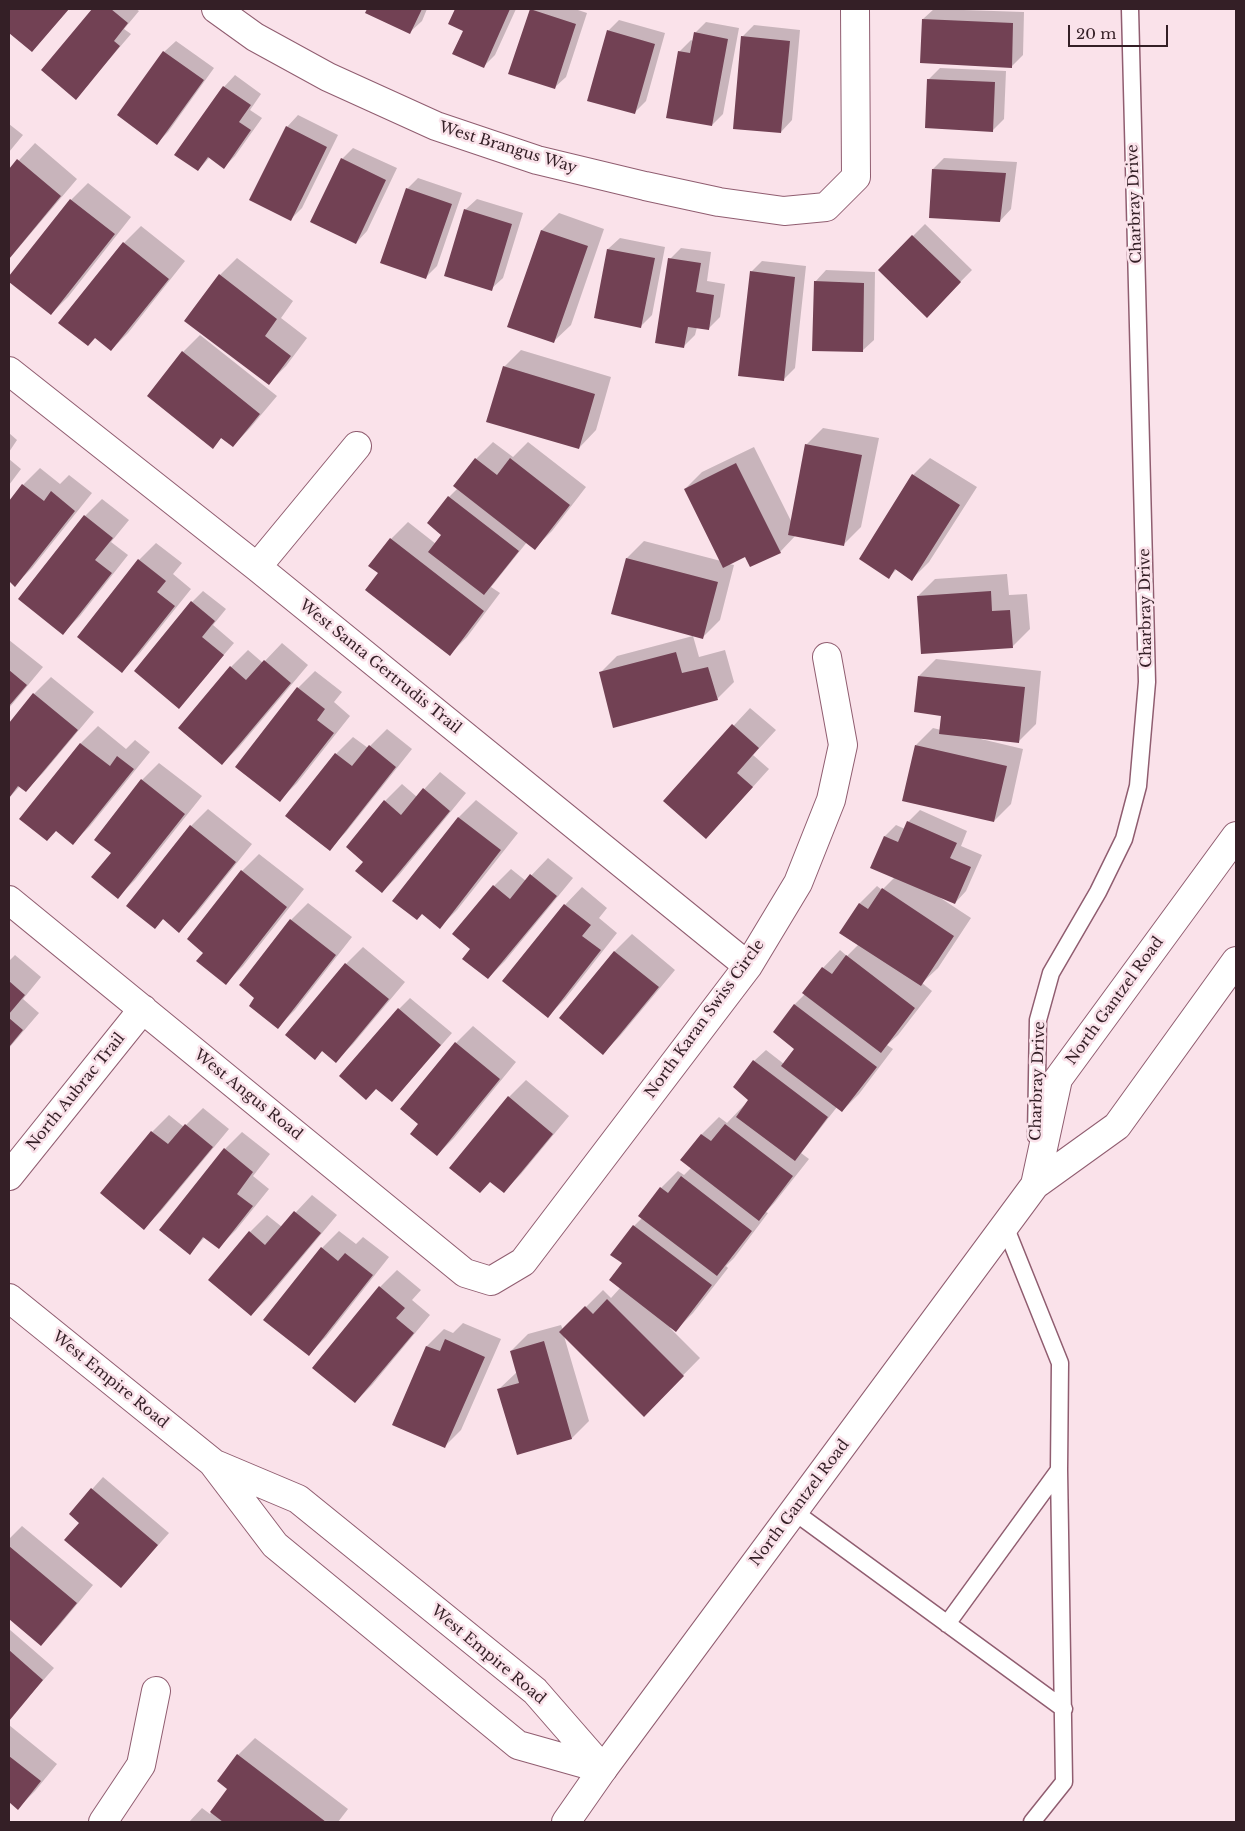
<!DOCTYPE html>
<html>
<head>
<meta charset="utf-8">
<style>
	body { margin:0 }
	#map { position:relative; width:1245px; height:1831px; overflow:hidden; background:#fae2ea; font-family:"Libre Baskerville",serif }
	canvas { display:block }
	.frame { position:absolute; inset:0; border:10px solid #341f26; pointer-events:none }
	.scale { position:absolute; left:1068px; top:25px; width:100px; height:22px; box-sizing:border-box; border:2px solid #341f26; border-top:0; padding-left:6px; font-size:15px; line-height:18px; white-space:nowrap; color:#341f26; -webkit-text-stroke:4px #fae2ea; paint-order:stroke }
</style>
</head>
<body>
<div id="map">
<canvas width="1245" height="1831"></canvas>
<div class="frame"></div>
<div class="scale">20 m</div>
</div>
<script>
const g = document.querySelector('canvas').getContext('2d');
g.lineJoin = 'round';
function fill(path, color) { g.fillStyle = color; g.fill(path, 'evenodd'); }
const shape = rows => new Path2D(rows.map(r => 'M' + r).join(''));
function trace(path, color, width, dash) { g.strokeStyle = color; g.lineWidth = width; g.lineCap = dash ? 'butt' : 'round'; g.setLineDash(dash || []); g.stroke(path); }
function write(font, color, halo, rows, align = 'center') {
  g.font = font + ' "Libre Baskerville",serif'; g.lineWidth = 5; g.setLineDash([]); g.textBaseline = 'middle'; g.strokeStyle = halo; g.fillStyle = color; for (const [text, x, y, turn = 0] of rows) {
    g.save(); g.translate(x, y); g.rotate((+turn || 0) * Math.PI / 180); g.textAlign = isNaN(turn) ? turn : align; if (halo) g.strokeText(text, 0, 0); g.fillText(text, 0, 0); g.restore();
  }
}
const shadow = shape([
	[9,9,69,9,32,51,9,31],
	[93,9,136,9,139,11,124,29,131,34,76,98,43,70],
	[368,9,427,9,422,21,410,32,367,12],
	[456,9,516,9,495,55,484,66,464,31,450,24],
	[531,9,575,9,587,13,566,77,554,88,510,73],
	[934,9,1024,12,1023,55,1011,67,923,19],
	[619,20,665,33,646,101,634,113,608,31],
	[706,22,739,28,723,114,712,125,679,52,691,40,693,41,695,33],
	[754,25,800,30,792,120,781,132,742,37],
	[176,41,214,68,168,132,157,143,164,52],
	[940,68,1006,71,1004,119,992,131,928,80],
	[235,75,261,94,250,110,262,118,235,156,224,167,210,157,198,170,224,87],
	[298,115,338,135,302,208,291,219,287,127],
	[9,124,23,135,9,152],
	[35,143,77,179,9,259,9,171],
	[353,148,397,168,367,231,356,243,342,159],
	[944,158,1017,162,1011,209,1000,221,933,169],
	[418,178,462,193,437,266,426,277,407,189],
	[88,183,131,217,68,297,51,314,9,280,9,278,71,200],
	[477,199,523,213,503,278,491,289,465,210],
	[559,213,604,229,571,325,553,342,509,326,542,230],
	[925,224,972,270,927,316,879,270],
	[141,226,185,261,128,333,111,350,96,337,60,323,124,243],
	[620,238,665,247,652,315,641,326,595,317,608,249],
	[681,248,711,252,707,281,725,284,720,317,708,329,697,327,695,335,684,346,670,259],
	[237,258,293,301,281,318,307,338,286,366,269,383,220,275],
	[762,261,806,266,795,368,784,379,751,272],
	[826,270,875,272,874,340,862,351,815,282],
	[200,335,277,396,250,428,233,446,222,437,213,447,149,395,183,352],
	[521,350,611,377,596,430,579,448,504,367],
	[823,428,879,438,861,527,843,545,796,535,780,552,746,556,729,564,734,565,720,620,703,637,613,613,627,558,644,541,721,561,685,489,702,472,754,447,792,523,806,445],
	[9,433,17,440,9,452],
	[493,442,513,457,528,442,586,487,552,531,535,548,527,542,491,587,500,593,467,637,450,654,379,573,391,539,408,522,436,544,443,535,449,497,458,488,455,486,476,459],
	[930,458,977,487,929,562,912,579,897,569,889,577,913,475],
	[9,459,21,469,9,485],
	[40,468,60,484,69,475,92,493,32,568,15,585,9,580,9,503,23,485],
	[102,499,129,520,111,542,128,555,80,616,63,633,85,516],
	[156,543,182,563,173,574,191,589,139,654,122,671,139,560],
	[1007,574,1009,595,1027,594,1030,629,1013,646,918,596,935,579],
	[203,591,226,609,213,625,234,643,179,707,192,602],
	[693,636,699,657,725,650,734,682,717,699,600,673,617,656],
	[9,640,43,667,9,708],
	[282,643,308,665,239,747,222,764,231,667,248,650,263,663],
	[936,659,1041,671,1036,724,1019,741,982,737,981,739,1023,749,1011,804,994,821,916,745,933,728,941,730,942,715,919,676],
	[315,671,342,692,334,702,350,716,297,783,280,800,298,688],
	[51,677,94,712,43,773,26,790,20,786,9,798,9,725,34,694],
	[750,708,776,730,753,755,769,769,723,820,665,800],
	[98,726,126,749,135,740,150,752,90,826,73,843,57,830,21,819,81,743],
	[387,729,412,749,346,832,329,849,287,816,336,754,353,737,368,748],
	[159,763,202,796,135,880,118,897,112,852,95,839,142,780],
	[440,772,466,793,399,875,382,892,364,862,385,801,402,784,417,797],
	[476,800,518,833,457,910,440,927,423,913,394,901,459,817],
	[208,809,252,844,196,914,179,931,164,918,155,927,191,826],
	[920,810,967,831,961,846,982,855,966,891,955,903,939,896,939,897,971,918,938,968,922,983,932,991,898,1035,887,1045,893,1049,859,1094,842,1111,837,1107,801,1153,809,1159,775,1202,766,1212,768,1213,734,1258,726,1266,728,1268,693,1313,676,1330,671,1326,670,1328,700,1358,644,1415,564,1336,589,1421,572,1438,518,1454,499,1389,517,1372,511,1351,528,1334,561,1325,563,1330,603,1290,611,1298,621,1287,624,1263,634,1226,643,1217,661,1188,678,1171,684,1175,691,1168,702,1134,719,1117,727,1123,750,1099,734,1087,754,1061,766,1050,784,1064,796,1049,774,1032,795,1004,805,994,804,993,823,968,840,950,847,956,859,944,841,932,860,903,877,886,882,890,895,877,871,867,885,836,896,825,905,829,908,822],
	[259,854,304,889,243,966,226,983,205,952,188,939,242,871],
	[548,858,573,878,505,961,488,978,472,948,494,886,511,869,526,881],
	[582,887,607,908,599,918,617,933,565,999,548,1016,504,981,565,905],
	[308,903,352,937,295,1010,278,1027,256,998,240,985,291,920],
	[632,934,675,970,620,1036,603,1053,561,1018,615,951],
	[363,947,405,982,353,1044,336,1061,323,1050,315,1058,287,1035,346,964],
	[15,955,41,977,23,999,39,1013,9,1048,9,961],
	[410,998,452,1033,392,1101,377,1088,399,1009],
	[473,1026,516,1062,454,1138,437,1155,456,1043],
	[526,1080,569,1116,521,1174,504,1191,509,1097],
	[203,1108,229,1129,161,1211,144,1228,102,1193,152,1132,169,1115,184,1127],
	[242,1132,270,1154,253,1176,269,1189,236,1230,219,1247,205,1237,190,1253,225,1149],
	[312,1195,337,1215,268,1298,251,1315,250,1232,267,1215,282,1227],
	[339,1231,356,1244,363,1237,389,1257,326,1337,309,1354,265,1320,322,1248],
	[397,1270,421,1290,412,1300,430,1315,372,1385,355,1402,380,1287],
	[463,1323,501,1339,461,1430,444,1447,394,1424,427,1346,444,1329,453,1333],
	[103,1477,169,1533,121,1587,81,1523,70,1514],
	[22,1526,93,1585,58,1627,41,1644,9,1617,9,1539],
	[9,1629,54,1668,9,1719],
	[9,1725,57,1764,35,1791,18,1808,10,1801,9,1803],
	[255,1738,348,1809,338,1822,189,1822,202,1808,210,1814,229,1789,238,1755]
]);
const building = shape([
	[9,9,69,9,32,52,9,33],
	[92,9,111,9,128,23,114,41,120,46,76,100,41,70],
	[367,9,422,9,410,34,365,13],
	[455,9,510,9,484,68,452,54,463,31,448,24],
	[530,9,576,24,555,89,508,74],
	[922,19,1013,23,1012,68,920,63],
	[607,30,655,44,635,114,587,101],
	[694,32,728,39,712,126,666,118,678,51,690,53],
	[741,36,790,41,781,133,733,129],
	[163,51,204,80,157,145,117,115],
	[927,79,995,82,993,132,925,128],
	[223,86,251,105,239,122,251,130,224,169,208,157,198,171,174,155],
	[286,126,327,147,291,221,249,200],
	[341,158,386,180,356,244,310,222],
	[17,159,61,196,9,259,9,169],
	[932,169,1006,173,1000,222,929,218],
	[406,188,452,204,426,279,380,263],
	[70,199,115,234,51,315,9,282,9,276],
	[464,209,512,224,492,291,444,276],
	[541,230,588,246,554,343,507,327],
	[912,235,961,282,927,318,878,270],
	[123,242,169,279,111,351,95,338,88,346,58,323],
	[607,249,655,258,641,328,594,318],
	[668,258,701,263,696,292,714,295,709,330,688,327,684,348,655,343],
	[750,271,795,277,784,381,738,376],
	[219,274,277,319,265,336,291,356,269,385,184,321],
	[814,281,864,283,863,352,812,351],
	[182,351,260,414,233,447,221,438,213,449,147,396],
	[503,366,595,394,579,449,486,422],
	[805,444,862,455,844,546,788,535],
	[475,458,497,475,510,458,570,505,535,550,453,486],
	[736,463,781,553,750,567,745,557,723,568,684,489],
	[912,474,960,505,912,581,895,569,889,579,859,559],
	[22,484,44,501,51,491,75,511,15,587,9,581,9,501],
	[448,496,519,551,484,595,428,552,441,535,427,523],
	[84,515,113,538,95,560,112,573,63,635,18,599],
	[390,538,484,611,450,656,365,590,378,573,368,566],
	[626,558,718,582,703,639,611,614],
	[138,559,166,581,157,592,175,606,122,673,77,637],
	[991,591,992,611,1010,610,1013,648,921,654,917,596],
	[191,601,215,621,202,637,224,655,179,709,134,671],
	[676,652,682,673,708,667,718,700,613,728,599,672],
	[264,660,291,683,222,765,178,728,230,666,246,680],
	[9,670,27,685,9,706],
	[918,676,1025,687,1019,743,939,734,941,716,914,712],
	[297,687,325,709,317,720,334,733,280,802,235,767],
	[33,693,78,730,26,792,18,786,9,798,9,723],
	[732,724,759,748,737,773,753,787,706,839,663,801],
	[80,743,110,766,117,756,134,769,73,845,56,831,47,841,19,819],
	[369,745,396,767,330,851,285,816,335,753,352,766],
	[915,745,1007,766,994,822,902,801],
	[141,779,185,814,118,899,91,877,111,853,94,840],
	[423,788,450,811,382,893,355,871,363,862,346,847,384,800,401,815],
	[458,817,501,850,440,929,422,914,417,920,392,901],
	[907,821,957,843,950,858,971,867,955,904,870,868,884,836,898,842],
	[190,825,236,862,179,933,163,919,155,929,126,906],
	[241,870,287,907,226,985,196,961,203,953,187,939],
	[530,874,557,896,488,979,462,959,470,949,452,934,493,885,510,899],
	[882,888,954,936,921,986,839,933,859,903,868,909],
	[564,904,591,925,582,936,601,950,548,1018,502,981],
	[290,919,336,955,278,1029,249,1006,254,998,239,985],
	[614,951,659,987,603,1055,559,1018],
	[846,955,915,1008,881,1053,802,993,822,967,832,974],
	[345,963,389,999,336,1063,322,1051,315,1060,285,1035],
	[9,981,25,995,9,1014],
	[794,1004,877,1067,842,1112,781,1066,794,1049,773,1032],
	[398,1008,441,1045,392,1102,376,1089,366,1100,339,1076],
	[9,1018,23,1030,9,1047],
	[455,1042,500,1079,437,1156,410,1134,418,1124,400,1109],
	[753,1060,828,1117,795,1161,736,1117,748,1100,733,1087],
	[508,1096,553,1134,504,1193,490,1182,480,1193,449,1168],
	[185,1124,213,1147,144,1230,100,1193,151,1131,168,1144],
	[725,1124,793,1176,759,1221,680,1160,701,1134,711,1141],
	[224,1148,253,1172,237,1194,253,1206,219,1249,203,1237,190,1255,159,1230],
	[681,1176,752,1231,717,1276,638,1216,660,1187,668,1193],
	[294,1211,321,1233,251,1316,208,1280,249,1231,265,1245],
	[633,1225,712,1285,676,1332,609,1280,622,1263,610,1255],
	[321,1247,338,1261,345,1253,373,1275,309,1356,263,1320],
	[379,1286,405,1308,396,1318,414,1333,355,1403,312,1368],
	[607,1299,684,1376,644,1417,559,1332,585,1306,593,1314],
	[445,1339,485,1357,445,1448,392,1425,426,1346,440,1351],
	[544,1341,572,1439,517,1455,497,1389,519,1383,510,1351],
	[91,1488,158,1545,121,1588,64,1540,79,1523,69,1514],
	[9,1546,77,1603,41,1646,9,1619],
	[9,1650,43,1680,9,1721],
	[237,1754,326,1822,223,1822,210,1812,227,1789,217,1781],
	[9,1756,41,1781,18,1810,9,1802]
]);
const lane = shape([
	[1036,1136,1038,1020,1051,973,1098,892,1124,839,1138,786,1147,682,1130,9],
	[1005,1226,1060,1363,1059,1470,1064,1782,1032,1822],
	[793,1511,1064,1709],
	[947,1624,1059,1470]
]);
const street = shape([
	[216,9,255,37,328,77,436,126,537,160,645,186,719,202,784,211,826,207,856,177,855,9],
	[9,371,257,567,748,966],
	[257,567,357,446],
	[9,900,465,1273,491,1281,523,1262,748,966,798,883,831,800,843,745,827,657],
	[9,1176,143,1009],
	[103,1822,141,1765,156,1691]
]);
const secondary = shape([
	[9,1298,212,1462,275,1545,518,1745,603,1769],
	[215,1464,298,1499,535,1691,603,1769]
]);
const primary = shape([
	[1035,1185,1058,1079,1236,836],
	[566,1822,603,1769,1035,1185,1117,1126,1236,961]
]);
const streetNames = [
	["West Brangus Way",508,148,17],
	["Charbray Drive",1135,204,-92],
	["Charbray Drive",1146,608,-91],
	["West Santa Gertrudis Trail",380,667,39],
	["North Gantzel Road",1115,1001,-54],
	["North Karan Swiss Circle",705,1019,-54],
	["Charbray Drive",1038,1081,-88],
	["North Aubrac Trail",76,1092,-51],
	["West Angus Road",248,1095,39],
	["West Empire Road",110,1380,39],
	["North Gantzel Road",800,1503,-53],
	["West Empire Road",488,1655,40]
];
fill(shadow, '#0003');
fill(building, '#724154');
trace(lane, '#905d70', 19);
trace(street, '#905d70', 30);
trace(secondary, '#905d70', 30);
trace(primary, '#905d70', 30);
trace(lane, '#fff', 16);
trace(street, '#fff', 28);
trace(secondary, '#fff', 28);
trace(primary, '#fff', 28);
write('15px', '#341f26', '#fae2ea', streetNames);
</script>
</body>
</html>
